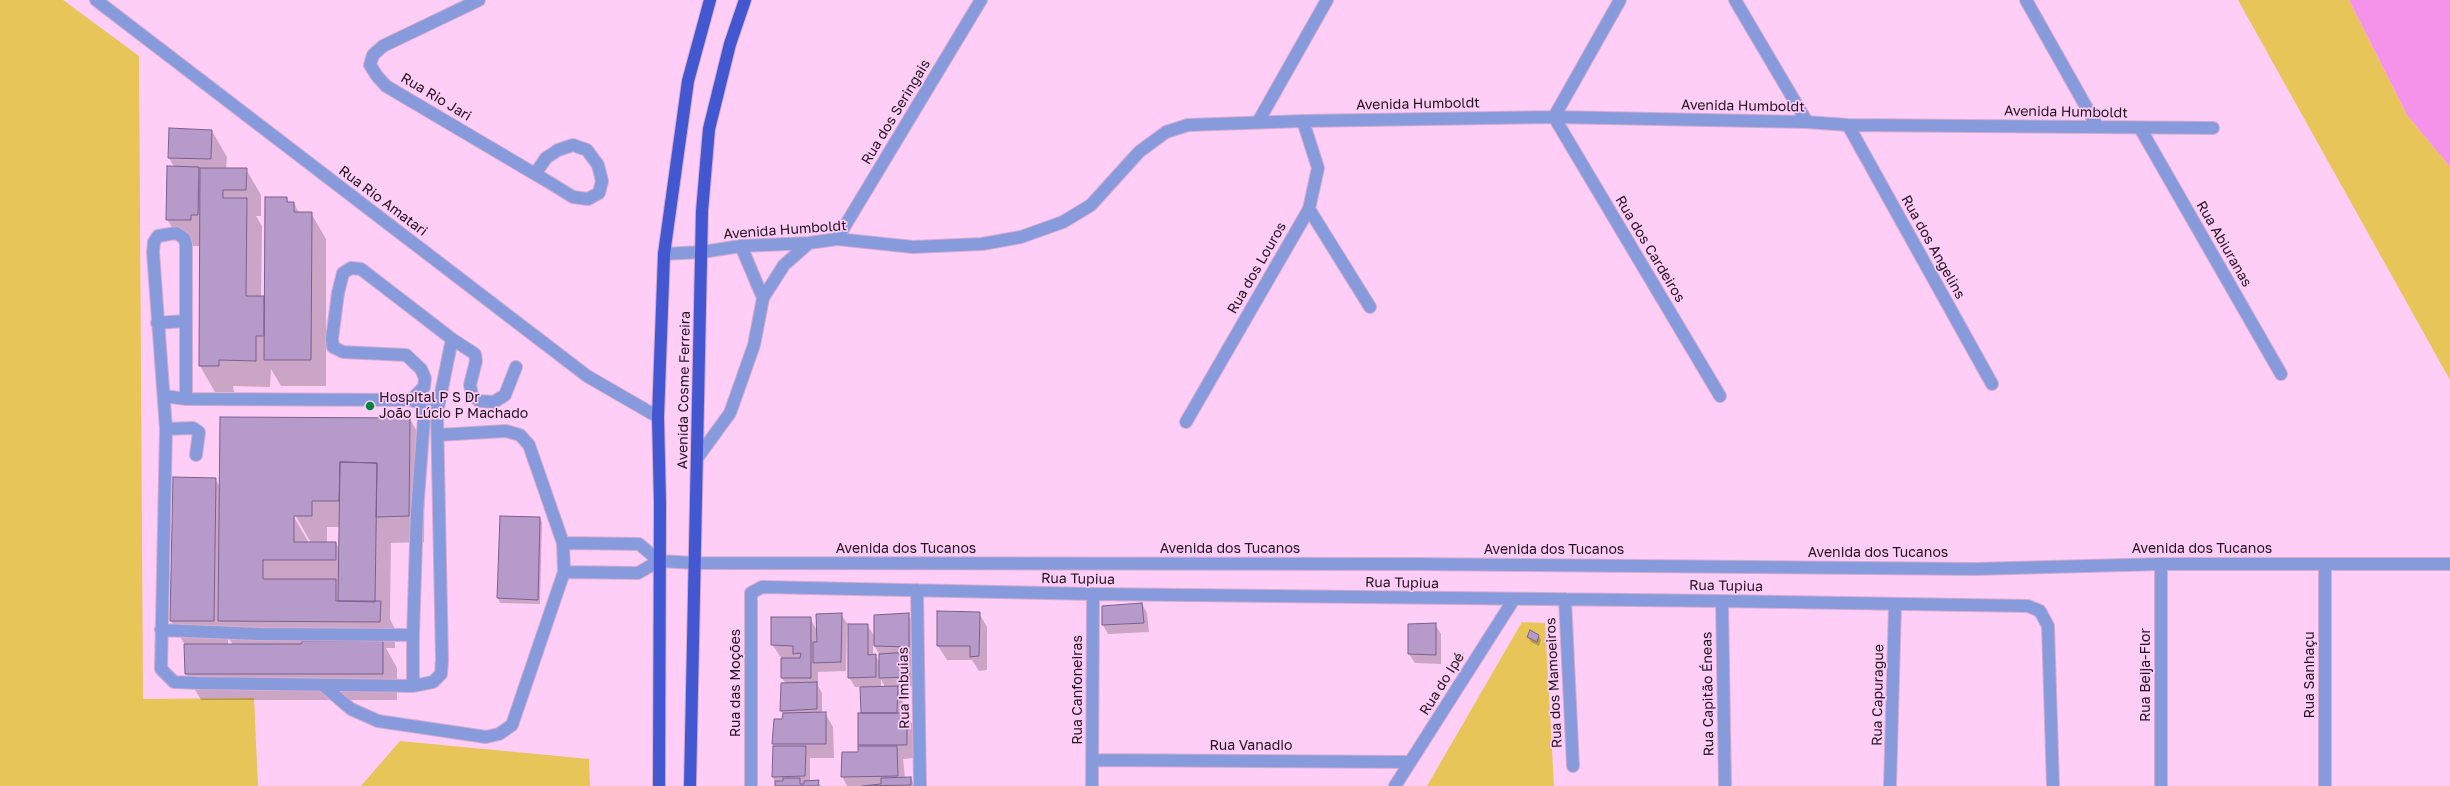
<!DOCTYPE html>
<html>
<head>
<meta charset="utf-8">
<style>
	body { margin:0 }
	canvas { display:block; background:#fecef7 }
</style>
</head>
<body>
<canvas width="2450" height="786"></canvas>
<script>
const g = document.querySelector('canvas').getContext('2d');
g.lineJoin = 'round';
function fill(path, color) { g.fillStyle = color; g.fill(path, 'evenodd'); }
const shape = rows => new Path2D(rows.map(r => 'M' + r).join(''));
function trace(path, color, width, dash) { g.strokeStyle = color; g.lineWidth = width; g.lineCap = dash ? 'butt' : 'round'; g.setLineDash(dash || []); g.stroke(path); }
function write(font, color, halo, rows, align = 'center') {
  g.font = font + ' "Golos Text",sans-serif'; g.lineWidth = 3.5; g.setLineDash([]); g.textBaseline = 'middle'; g.strokeStyle = halo; g.fillStyle = color; for (const [text, x, y, turn = 0] of rows) {
    g.save(); g.translate(x, y); g.rotate((+turn || 0) * Math.PI / 180); g.textAlign = isNaN(turn) ? turn : align; if (halo) g.strokeText(text, 0, 0); g.fillText(text, 0, 0); g.restore();
  }
}
const green = shape([
	[0,0,63,0,139,56,143,699,254,698,258,786,0,786],
	[2238,0,2349,0,2407,115,2450,167,2450,380],
	[1522,622,1545,623,1554,786,1427,786],
	[400,741,589,759,590,786,361,786]
]);
const water = shape([
	[2349,0,2450,0,2450,167,2407,115]
]);
const shadow = shape([
	[212,131,227,157,226,169,246,169,261,195,261,216,256,216,262,226,261,297,266,297,287,198,289,203,294,203,299,213,311,213,326,239,326,386,281,386,271,369,270,387,233,386,234,392,215,392,200,366,200,246,183,246,167,219,174,167,169,158],
	[410,419,425,446,424,542,391,543,390,619,395,629,395,648,386,648,397,668,397,700,201,700,186,674,185,645,171,621,215,479,220,487],
	[293,511,311,543,309,543,291,512],
	[327,527,340,527,339,549,336,543,327,543],
	[228,637,233,645,228,645],
	[501,517,540,518,542,522,540,604,500,603,498,598],
	[1142,604,1147,613,1149,632,1108,634,1103,625],
	[979,613,987,627,987,670,979,671,972,660,947,660,938,646],
	[841,614,847,623,846,671,818,672,818,686,822,693,822,713,825,713,833,727,834,758,810,758,810,782,818,782,821,786,776,786,773,777,775,747,773,744,784,715,781,711,786,684,782,678,782,659,772,644,810,618,818,632],
	[908,614,913,623,914,656,910,656,914,662,913,686,897,687,903,697,902,714,906,714,915,728,914,758,903,759,905,778,911,778,915,786,847,786,842,776,859,752,862,713,861,687,855,687,849,677,867,625,875,637],
	[873,643,880,656,880,663,875,655,873,655],
	[881,679,885,687,881,687],
	[1435,624,1441,634,1441,664,1415,663,1409,654],
	[1539,636,1541,640,1539,646,1531,642,1528,637]
]);
const building = shape([
	[169,128,212,130,211,159,168,158,169,128],
	[167,166,199,167,198,215,191,215,191,220,166,220,167,166],
	[200,168,247,168,246,190,223,190,223,198,247,198,246,296,264,296,264,336,256,336,256,361,219,360,219,366,199,366,200,168],
	[265,197,287,197,287,202,294,202,294,212,312,212,311,360,264,360,265,197],
	[220,417,410,418,409,516,376,517,377,463,340,462,339,501,312,501,312,516,294,516,294,542,336,542,336,560,263,560,263,579,336,579,336,601,381,601,380,622,218,621,220,417],
	[340,462,377,463,375,602,338,601,340,462],
	[173,477,216,478,214,621,170,621,173,477],
	[500,516,540,517,538,600,497,598,500,516],
	[1142,603,1144,623,1102,625,1102,606,1142,603],
	[937,611,980,612,979,656,970,657,970,646,937,646,937,611],
	[842,613,841,662,813,663,813,642,817,642,816,614,842,613],
	[909,613,909,647,874,646,874,615,909,613],
	[771,617,811,617,811,678,781,678,781,658,800,658,801,653,793,654,793,646,771,645,771,617],
	[1436,623,1436,655,1408,654,1408,624,1436,623],
	[848,624,868,624,868,655,876,654,876,677,848,678,848,624],
	[1530,630,1539,635,1537,642,1527,637,1530,630],
	[303,641,383,641,383,674,185,674,184,644,301,644,303,641],
	[909,652,909,677,879,678,879,654,909,652],
	[817,682,817,709,780,711,781,683,817,682],
	[898,686,897,713,861,713,860,687,898,686],
	[826,712,826,744,772,744,774,719,782,719,783,713,826,712],
	[858,713,907,713,907,745,858,745,858,713],
	[773,746,806,746,805,776,772,777,773,746],
	[858,746,897,746,898,776,841,777,842,752,858,752,858,746],
	[911,777,911,785,862,786,881,784,881,778,911,777],
	[783,778,800,778,800,784,804,784,804,781,819,780,818,786,775,786,775,781,783,781,783,778]
]);
const minor = shape([
	[96,0,587,376,658,417],
	[479,0,383,46,373,55,370,65,377,76,386,86,513,161,535,174,547,181,573,197,588,199,599,193,602,181,598,165,587,150,573,145,558,150,546,158,535,174],
	[1620,0,1554,117,1720,396],
	[1735,0,1807,122],
	[2026,0,2097,126],
	[1258,122,1327,0],
	[1848,125,1992,384],
	[2140,128,2281,374],
	[1309,209,1370,307],
	[837,239,981,0],
	[741,246,763,298],
	[664,254,702,252,741,246,809,243,837,239,913,247,982,244,1021,237,1063,222,1091,205,1139,152,1166,132,1188,125,1303,121,1554,117,1807,122,1848,125,2213,128],
	[157,323,185,321],
	[164,396,186,399,411,400,425,405,437,413,442,660,441,674,433,682,413,686,198,683,174,682,161,669,166,429,153,252,154,242,158,236,176,233,184,238,186,244,186,399],
	[411,400,424,387,425,378,421,369,406,355,343,352,333,347,332,339,338,293,343,273,351,268,361,269,452,339,475,354,476,361,470,385,472,395,479,401,494,402,505,395,516,367],
	[437,413,452,339],
	[1186,422,1309,209,1318,168,1303,121],
	[166,429,193,428,199,432,196,455],
	[698,457,730,413,754,345,763,298,784,265,809,243],
	[563,543,639,544,659,561],
	[659,561,695,563,1414,564,1975,569,2161,564,2450,564],
	[2161,564,2161,786],
	[2325,564,2325,786],
	[564,572,638,573,659,561],
	[917,590,920,786],
	[1565,599,1573,766],
	[1722,601,1725,786],
	[161,630,259,634,413,635,413,686],
	[413,635,417,512,425,405],
	[324,686,351,709,378,721,486,737,499,734,512,725,564,572,563,543,529,445,520,435,506,431,438,435],
	[1092,760,1410,762],
	[751,786,751,593,762,587,1093,594,1722,601,2028,606,2040,611,2048,626,2053,786],
	[1092,786,1093,594],
	[1395,786,1514,599],
	[1890,786,1895,605]
]);
const major = shape([
	[659,786,660,503,658,417,664,254,688,81,710,0],
	[690,786,702,211,709,129,730,44,745,0]
]);
const markers = [
	[370,406,5,"#00843f"]
];
const streetNames = [
	["Rua Rio Jari",436,97,31],
	["Avenida Humboldt",1418,104,-1],
	["Avenida Humboldt",1743,106,1],
	["Rua dos Seringais",896,112,-59],
	["Avenida Humboldt",2066,112,1],
	["Rua Rio Amatari",383,201,37],
	["Avenida Humboldt",785,230,-4],
	["Rua Abiuranas",2224,244,60],
	["Rua dos Angelins",1933,247,61],
	["Rua dos Cardeiros",1650,249,59],
	["Rua dos Louros",1257,268,-60],
	["Avenida Cosme Ferreira",684,390,-89],
	["Avenida dos Tucanos",906,549],
	["Avenida dos Tucanos",1230,549],
	["Avenida dos Tucanos",2202,549],
	["Avenida dos Tucanos",1554,550],
	["Avenida dos Tucanos",1878,553],
	["Rua Tupiua",1078,579,1],
	["Rua Tupiua",1402,583,1],
	["Rua Tupiua",1726,586,1],
	["Rua Beija-Flor",2146,675,-90],
	["Rua Sanhaçu",2310,675,-90],
	["Rua das Moções",736,683,-90],
	["Rua dos Mamoeiros",1554,683,-93],
	["Rua do Ipé",1442,684,-58],
	["Rua Imbuias",904,688,-91],
	["Rua Canfoneiras",1078,690,-90],
	["Rua Capitão Éneas",1708,694,-91],
	["Rua Capurague",1878,695,-89],
	["Rua Vanadio",1251,746]
];
const poiNames = [
	["Hospital P S Dr",379,398],
	["João Lúcio P Machado",379,414]
];
fill(green, '#e8c558');
fill(water, '#f593ea');
fill(shadow, '#0003');
fill(building, '#b69aca');
trace(building, '#7b608d', 1);
trace(minor, '#d6acd0', 14);
trace(major, '#d6acd0', 14);
trace(minor, '#879adb', 12);
trace(major, '#4357d0', 12);
for (const [x, y, r, color] of markers) { const dot = new Path2D(); dot.arc(x, y, r, 0, 2 * Math.PI); g.fillStyle = color; g.fill(dot); trace(dot, '#fecef7', 1.5); }
write('14px', '#221120', '#fecef7', streetNames);
write('14px', '#221120', '#fecef7', poiNames, 'left');
</script>
</body>
</html>
